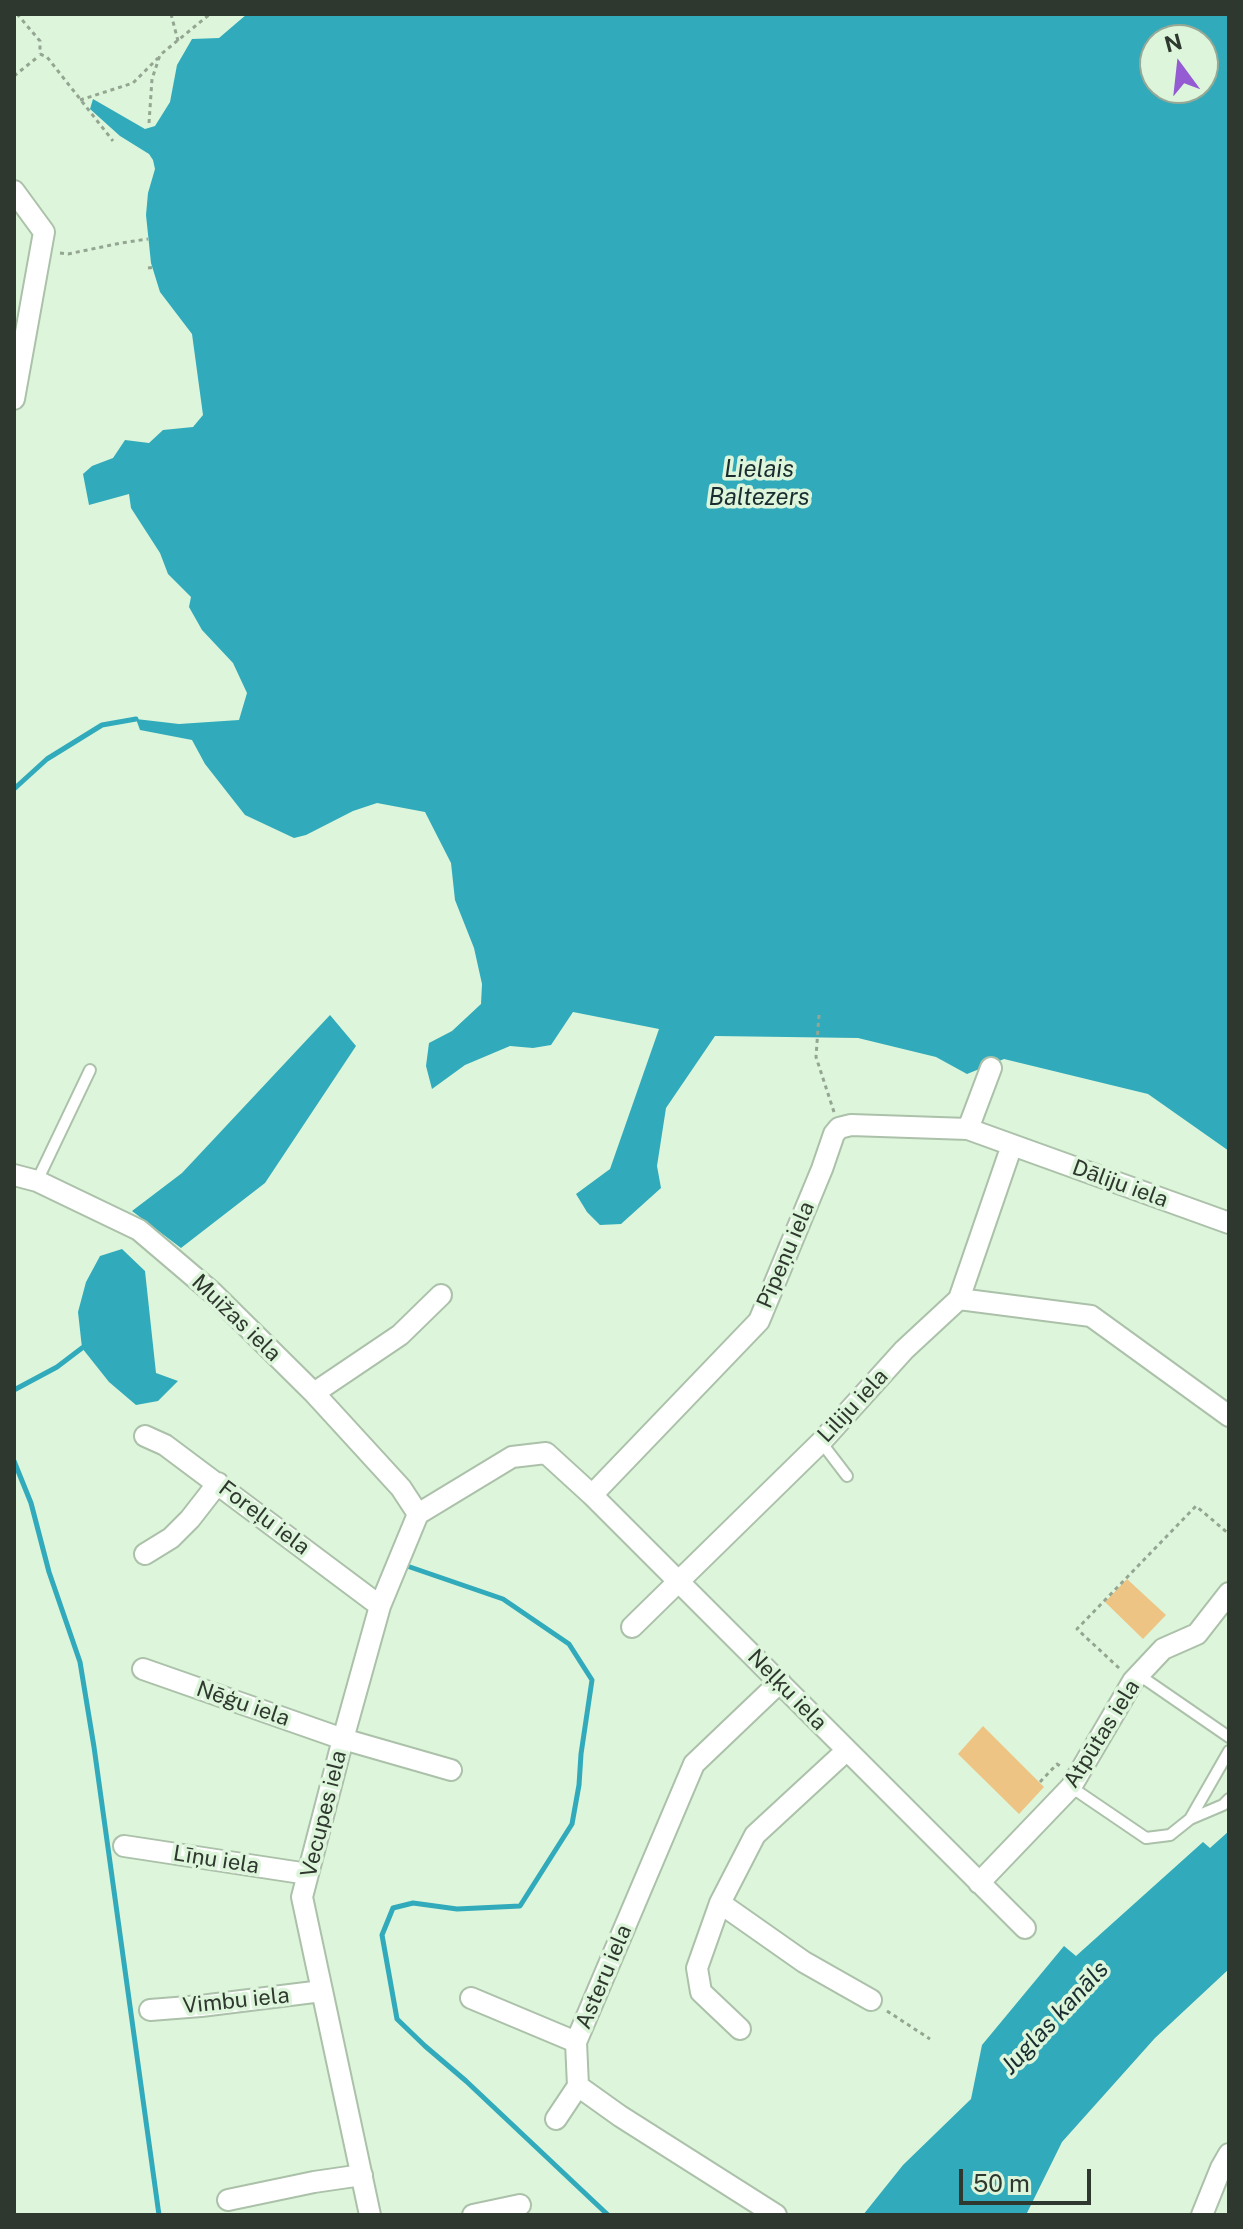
<!DOCTYPE html>
<html>
<head>
<meta charset="utf-8">
<style>
	body { margin:0 }
	#map { position:relative; width:1243px; height:2229px; overflow:hidden; background:#ddf5db; font-family:"Public Sans",sans-serif }
	canvas { display:block }
	.frame { position:absolute; inset:0; border:16px solid #2f382e; pointer-events:none }
	.north { position:absolute; left:1139px; top:24px; width:80px; height:80px; box-sizing:border-box; background:#ddf5db; border:2px solid #97a996; border-radius:50%; rotate:345deg; font-size:22px; font-weight:700; line-height:32px; text-align:center; color:#2f382e }
	.north::after { content:''; display:block; margin:auto; width:28px; height:36px; background:#945bd2; clip-path:polygon(50% 0,100% 100%,50% 72%,0 100%) }
	.scale { position:absolute; left:959px; top:2169px; width:132px; height:36px; box-sizing:border-box; border:4px solid #2f382e; border-top:0; padding-left:10px; font-size:24px; line-height:28px; white-space:nowrap; color:#2f382e; -webkit-text-stroke:6px #ddf5db; paint-order:stroke }
</style>
</head>
<body>
<div id="map">
<canvas width="1243" height="2229"></canvas>
<div class="frame"></div>
<div class="north">N</div>
<div class="scale">50 m</div>
</div>
<script>
const g = document.querySelector('canvas').getContext('2d');
g.lineJoin = 'round';
function fill(path, color) { g.fillStyle = color; g.fill(path, 'evenodd'); }
const shape = rows => new Path2D(rows.map(r => 'M' + r).join(''));
function trace(path, color, width, dash) { g.strokeStyle = color; g.lineWidth = width; g.lineCap = dash ? 'butt' : 'round'; g.setLineDash(dash || []); g.stroke(path); }
function write(font, color, halo, rows, align = 'center') {
  g.font = font + ' "Public Sans",sans-serif'; g.lineWidth = 7; g.setLineDash([]); g.textBaseline = 'middle'; g.strokeStyle = halo; g.fillStyle = color; for (const [text, x, y, turn = 0] of rows) {
    g.save(); g.translate(x, y); g.rotate((+turn || 0) * Math.PI / 180); g.textAlign = isNaN(turn) ? turn : align; if (halo) g.strokeText(text, 0, 0); g.fillText(text, 0, 0); g.restore();
  }
}
const green = shape([
	[1127,1579,1166,1615,1143,1639,1105,1602],
	[983,1726,1044,1787,1019,1814,958,1754]
]);
const water = shape([
	[247,14,1229,14,1229,1151,1148,1094,1004,1059,967,1074,936,1057,858,1038,715,1036,666,1108,657,1166,661,1188,621,1224,600,1225,587,1212,576,1194,610,1169,659,1029,573,1012,551,1045,533,1048,510,1046,465,1065,432,1089,426,1066,429,1043,452,1031,481,1004,482,984,474,948,455,900,451,863,425,812,377,803,353,811,306,835,294,838,245,815,205,764,192,740,140,730,136,719,179,724,239,720,247,693,233,663,202,630,189,607,191,597,168,574,160,553,131,508,129,494,89,505,83,474,92,466,113,458,125,440,149,443,163,430,193,427,203,415,192,334,160,292,151,263,146,215,148,193,155,169,153,160,149,154,120,136,90,109,93,99,145,129,155,126,170,102,177,65,192,39,219,38],
	[1155,40,1203,40,1203,88,1155,88],
	[330,1015,356,1046,265,1183,181,1248,132,1211,182,1173],
	[122,1249,145,1271,156,1373,178,1381,158,1401,136,1405,109,1382,82,1348,78,1312,86,1282,100,1256],
	[1229,1831,1229,1969,1155,2038,1062,2142,1026,2215,863,2215,903,2165,971,2099,982,2045,1064,1946,1076,1956,1203,1842,1210,1848]
]);
const stream = shape([
	[14,789,47,759,102,725,136,719],
	[14,1390,57,1367,82,1348],
	[14,1461,31,1503,49,1572,80,1662,94,1747,159,2215],
	[410,1567,503,1599,569,1644,592,1680,581,1754,579,1785,572,1824,520,1906,457,1909,413,1903,393,1908,382,1935,397,2019,425,2046,466,2081,608,2215]
]);
const path = shape([
	[17,14,40,41,40,54],
	[171,14,178,41],
	[40,54,47,57,113,141],
	[14,76,39,56],
	[80,100,133,83,158,58],
	[149,123,152,79,160,55,210,14],
	[60,253,68,254,121,243,148,239],
	[148,268,156,267],
	[819,1015,816,1057,834,1112],
	[1119,1668,1077,1629,1196,1506,1229,1534],
	[1040,1782,1057,1764,1060,1766],
	[887,2011,930,2039]
]);
const service = shape([
	[37,1181,90,1070],
	[821,1442,847,1476],
	[1139,1675,1229,1737],
	[1071,1787,1146,1838,1170,1835,1190,1819,1229,1751],
	[1190,1819,1223,1805,1229,1799]
]);
const minor = shape([
	[14,191,44,232,14,399],
	[968,1129,991,1068],
	[14,1175,37,1181,139,1230,213,1293,314,1393,401,1488,418,1514],
	[959,1299,1091,1316,1229,1416],
	[314,1393,400,1335,441,1295],
	[145,1436,165,1445,380,1606],
	[592,1495,759,1321,822,1169,834,1134,839,1128,851,1125,968,1129,1229,1223],
	[418,1514,512,1457,546,1453,592,1495,1025,1928],
	[145,1554,171,1538,190,1519,218,1483],
	[632,1627,821,1442,904,1350,959,1299,1012,1145],
	[143,1669,343,1739,451,1770],
	[124,1846,308,1874],
	[979,1883,1071,1787,1133,1681,1163,1649,1197,1634,1229,1593],
	[720,1903,804,1962,871,2000],
	[471,1998,576,2042],
	[150,2010,201,2006,322,1991],
	[740,2029,701,1992,697,1968,720,1903,755,1835,846,1751],
	[556,2119,578,2086],
	[228,2200,314,2182,362,2175],
	[370,2215,302,1897,343,1739,380,1606,418,1514],
	[473,2215,520,2205],
	[776,2215,620,2116,578,2086,576,2042,694,1764,780,1682],
	[1202,2215,1221,2168,1229,2154]
]);
const streetNames = [
	["Dāliju iela",1120,1184,20],
	["Pīpeņu iela",786,1255,-67],
	["Muižas iela",236,1318,44],
	["Liliju iela",853,1406,-47],
	["Foreļu iela",264,1518,37],
	["Neļķu iela",787,1690,46],
	["Nēģu iela",243,1704,19],
	["Atpūtas iela",1102,1734,-58],
	["Vecupes iela",324,1814,-76],
	["Līņu iela",216,1860,9],
	["Asteru iela",604,1977,-67],
	["Vimbu iela",236,2001,-6]
];
const waterNames = [
	["Lielais",759,470],
	["Baltezers",759,498],
	["Juglas kanāls",1055,2018,-47]
];
fill(green, '#edc483');
fill(water, '#31abbb');
trace(stream, '#31abbb', 5);
trace(service, '#abc1a9', 14);
trace(minor, '#abc1a9', 24);
trace(path, '#94a692', 3, [4, 4]);
trace(service, '#fff', 10);
trace(minor, '#fff', 20);
write('22px', '#2f382e', '#ddf5db', streetNames);
write('italic 24px', '#192d30', '#ddf5db', waterNames);
</script>
</body>
</html>
